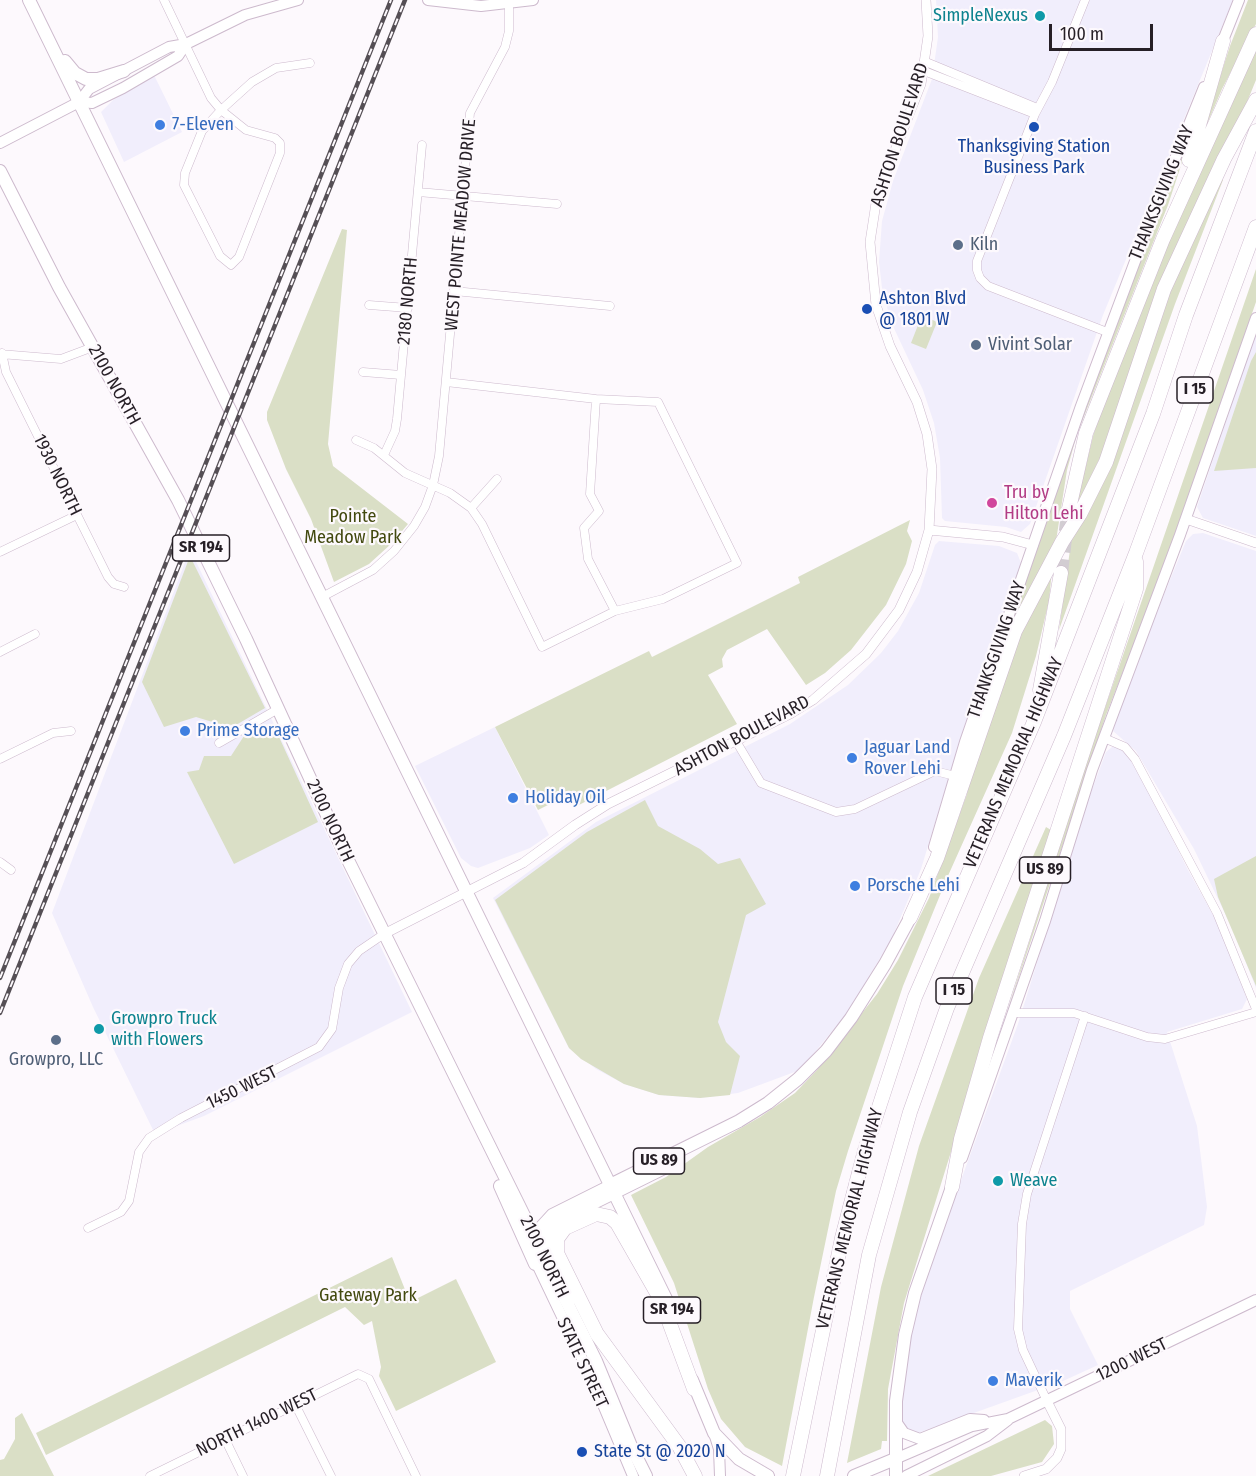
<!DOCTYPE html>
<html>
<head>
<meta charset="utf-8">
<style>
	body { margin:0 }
	#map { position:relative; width:1256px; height:1476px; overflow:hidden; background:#fdf9fd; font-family:"Fira Sans Condensed",sans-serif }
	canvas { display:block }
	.scale { position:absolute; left:1049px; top:24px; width:104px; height:27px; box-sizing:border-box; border:3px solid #261f26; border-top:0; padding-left:8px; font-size:18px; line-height:21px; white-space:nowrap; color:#261f26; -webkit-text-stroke:4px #fdf9fd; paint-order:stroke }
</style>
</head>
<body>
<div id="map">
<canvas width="1256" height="1476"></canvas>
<div class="scale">100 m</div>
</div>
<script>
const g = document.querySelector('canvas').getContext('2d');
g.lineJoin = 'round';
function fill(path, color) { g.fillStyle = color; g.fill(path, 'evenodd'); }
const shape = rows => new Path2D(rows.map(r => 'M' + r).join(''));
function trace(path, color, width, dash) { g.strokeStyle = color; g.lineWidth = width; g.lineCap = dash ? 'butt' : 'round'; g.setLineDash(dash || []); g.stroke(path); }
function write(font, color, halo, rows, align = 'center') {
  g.font = font + ' "Fira Sans Condensed",sans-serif'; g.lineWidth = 4.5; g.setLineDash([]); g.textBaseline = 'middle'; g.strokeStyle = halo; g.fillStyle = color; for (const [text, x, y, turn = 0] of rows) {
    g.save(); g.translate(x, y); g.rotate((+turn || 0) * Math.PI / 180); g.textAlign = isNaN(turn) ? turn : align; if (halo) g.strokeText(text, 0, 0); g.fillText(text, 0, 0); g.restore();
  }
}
const commercial = shape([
	[936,0,1233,0,1103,315,1030,524,1021,532,1006,527,945,521,942,518,940,458,934,423,923,390,891,322,882,288,879,262,882,221,893,181,932,79,938,37],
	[154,75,182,132,124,162,101,112,113,100],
	[1256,333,1256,536,1203,518,1197,507],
	[1203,533,1256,551,1256,988,1232,928,1194,849,1136,751,1113,731,1126,687,1186,541,1193,534],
	[939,541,999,546,1017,553,1021,563,965,724,921,869,892,938,848,1012,800,1070,738,1093,700,1098,659,1095,624,1084,596,1069,569,1048,493,898,596,822,790,724,848,685,881,653,898,631,919,593,935,545],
	[190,549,412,1012,204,1116,155,1134,93,1007,52,913],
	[495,727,549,835,530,848,478,868,471,866,461,858,415,766],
	[1112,747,1121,748,1127,754,1154,802,1188,870,1218,924,1247,999,1242,1009,1167,1032,1197,1126,1207,1207,1204,1225,1070,1291,1070,1309,1098,1365,1063,1381,918,1433,909,1430,903,1424,901,1413,904,1375,913,1322,926,1276,1018,1024,1084,811,1106,752]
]);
const green = shape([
	[1248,0,1256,0,1256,24,1222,89,1198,145,1230,46],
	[1256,44,1256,80,1106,446,1076,507,1093,436,1104,402,1183,207],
	[1194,126,1168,205,1077,434,1067,470,1056,541,1011,624,1117,315],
	[1220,179,1223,180,1175,304,1059,630,1072,535,1161,305],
	[342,229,347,230,328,444,333,466,408,524,391,544,369,564,334,582,311,519,286,469,267,420,267,412],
	[1256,269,1256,302,1169,554,1106,715,1002,1028,1079,783],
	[922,315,937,322,926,349,911,343],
	[1256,352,1256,468,1214,471,1251,361],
	[910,520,907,531,912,541,906,564,886,605,851,650,825,673,806,685,767,629,727,650,722,659,723,667,708,675,737,724,575,807,571,797,566,796,538,810,495,727,649,651,652,657,800,583,798,577],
	[190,556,265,708,236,725,219,724,196,717,164,727,142,682],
	[1052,570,1049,601,1036,656,1012,733,947,878,903,986,848,1151,836,1191,814,1297,782,1466,745,1447,721,1419,708,1389,674,1283,631,1195,666,1177,708,1147,760,1117,795,1093,817,1070,877,994,898,960,929,898,967,794,969,775,1019,633],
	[271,724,274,726,318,822,234,864,187,772,199,770,204,756,231,756,244,736],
	[645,800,658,826,700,849,718,864,740,858,766,904,746,915,718,1022,726,1042,740,1056,730,1095,700,1098,659,1095,624,1084,581,1059,569,1048,495,900,587,832],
	[1046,827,1051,830,904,1303,888,1389,887,1441,882,1441,881,1449,847,1463,881,1287,919,1146,979,978],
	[1256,856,1256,986,1218,897,1214,879],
	[392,1257,410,1302,456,1279,496,1362,396,1411,379,1376,381,1367,372,1321,364,1325,345,1307,46,1455,36,1433],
	[22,1413,54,1476,0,1476,0,1460,4,1459,15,1439,15,1418],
	[1045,1420,1052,1426,1054,1444,1042,1462,991,1476,928,1476]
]);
const motorwayTunnel = shape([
	[1061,573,1068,513]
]);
const minor = shape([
	[164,0,211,98,221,110,246,130,275,138,280,143,280,153,239,257,231,265,220,256,184,185,185,173,202,131,221,110,252,82,276,68,310,63],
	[1085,0,1052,82,1035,114,977,261,977,270,980,278,988,286,1107,332],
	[926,62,1037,108],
	[924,71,1035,114],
	[418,192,557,204],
	[454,291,610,306],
	[369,305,408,308],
	[2,353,6,372,108,577,114,584,124,587],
	[0,354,61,359,93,347],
	[363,372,401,375],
	[596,399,590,494,599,511,584,528,588,559,615,611],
	[356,440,374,448,405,473,450,493,471,508,482,524,542,647,615,611,663,599,737,563,658,402,596,399,446,382],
	[384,455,395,431,397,419,422,145],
	[471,508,497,479],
	[0,552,77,515],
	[322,597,373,570,394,551,414,526,425,507,433,485,439,456,470,113,505,47,509,31,509,4],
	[0,652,35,634],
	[1104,738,1125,747,1135,759,1217,913,1256,1009],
	[736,741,761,783,836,812,855,809,935,771,955,776],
	[219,743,278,709],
	[0,759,53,733,71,731],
	[0,862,11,870],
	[1013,1013,1074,1013,1147,1037,1165,1039,1256,1012],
	[88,1228,121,1212,129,1201,139,1152,149,1138,181,1118,319,1047,332,1029,339,988,348,964,359,951,384,934],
	[1047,1401,1023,1350,1018,1329,1022,1224,1027,1194,1085,1016],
	[295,1404,331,1476],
	[225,1439,243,1476],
	[150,1476,358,1374,369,1379,416,1476]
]);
const tertiary = shape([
	[1186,519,1256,543],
	[929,530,1003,537,1033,545],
	[384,934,523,863,575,825,608,804,790,714,813,700,866,654,899,610,917,572,929,530,932,469,927,434,917,402,890,346,876,305,870,242,876,203,883,181,921,84,928,36,926,0],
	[1024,1476,1046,1469,1057,1458,1061,1449,1061,1429,1047,1401]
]);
const secondary = shape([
	[428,0,481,6,533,0],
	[1220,48,1239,0],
	[79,102,92,103,123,88,178,56,186,44],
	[0,143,79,102,89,89,169,47,186,44,245,15,298,0],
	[934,847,965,742,1081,406,1150,221,1204,87],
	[962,1158,1045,921,1092,770,1180,535,1256,318],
	[534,1242,541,1226,552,1214,612,1184],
	[534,1258,596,1388,633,1476],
	[895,1420,904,1433,920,1439,970,1419,984,1420],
	[714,1433,719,1449,720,1476],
	[895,1459,972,1426,1008,1419,1256,1300],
	[906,1476,987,1436,1008,1420]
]);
const trunk = shape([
	[29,0,671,1309],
	[65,61,75,73,86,79,98,79,124,71],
	[0,171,59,287,178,500,246,639,343,850,596,1361,631,1446,646,1476],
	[612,1184,739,1121,768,1103,798,1079,826,1051,851,1018,885,964,910,918],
	[500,1186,535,1264],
	[544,1255,546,1237,559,1220,666,1167],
	[692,1380,714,1433,739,1459,768,1476],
	[854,1476,895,1459],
	[896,1476,896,1401,905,1335,915,1293,952,1187]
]);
const motorway = shape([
	[1189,160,1223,41],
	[1068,513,1086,433,1163,239,1256,34],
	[1040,690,1061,573],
	[910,918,937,858,1015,631,1062,542,1080,514,1106,462,1164,289,1224,159,1256,100],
	[952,1187,961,1139,990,1038,1136,589,1136,561],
	[550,1269,570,1298],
	[694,1389,661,1300,617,1223,610,1217,596,1214,565,1228,557,1239,557,1253,597,1334,679,1446,695,1476],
	[793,1476,842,1238,865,1150,915,997,1034,722,1153,414,1186,315,1256,131],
	[827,1476,869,1255,910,1112,947,1008,1064,736,1136,553,1256,227]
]);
const rail = shape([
	[0,978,391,0],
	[0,1013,405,0]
]);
const markers = [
	[1040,16,6,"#0f9aa8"],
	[160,125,6,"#3f7fe0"],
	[1034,127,6,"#1a4fb4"],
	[958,245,6,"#5c6f8a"],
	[867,309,6,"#1a4fb4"],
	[976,345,6,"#5c6f8a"],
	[992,503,6,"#d1479c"],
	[185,731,6,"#3f7fe0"],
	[852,758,6,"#3f7fe0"],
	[513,798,6,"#3f7fe0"],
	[855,886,6,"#3f7fe0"],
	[99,1029,6,"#0f9aa8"],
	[56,1040,6,"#5c6f8a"],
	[998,1181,6,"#0f9aa8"],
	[993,1381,6,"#3f7fe0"],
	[582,1452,6,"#1a4fb4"]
];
const shields = [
	[1195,390,36],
	[201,548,57],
	[1045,870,51],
	[954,991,36],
	[659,1161,51],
	[672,1310,57]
];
const shieldNames = [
	["I 15",1195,390],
	["SR 194",201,548],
	["US 89",1045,870],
	["I 15",954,991],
	["US 89",659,1161],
	["SR 194",672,1310]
];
const cultureNames = [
	["SimpleNexus",1028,16,"right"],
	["Growpro Truck",111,1019],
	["with Flowers",111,1040],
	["Weave",1010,1181]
];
const shopNames = [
	["7-Eleven",172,125],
	["Prime Storage",197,731],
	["Jaguar Land",864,748],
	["Rover Lehi",864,769],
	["Holiday Oil",525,798],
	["Porsche Lehi",867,886],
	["Maverik",1005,1381]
];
const streetNames = [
	["ASHTON BOULEVARD",900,135,-72],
	["THANKSGIVING WAY",1162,193,-68],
	["WEST POINTE MEADOW DRIVE",461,225,-85],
	["2180 NORTH",408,301,-85],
	["2100 NORTH",114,385,61],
	["1930 NORTH",57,475,64],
	["THANKSGIVING WAY",997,650,-71],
	["ASHTON BOULEVARD",742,736,-28],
	["VETERANS MEMORIAL HIGHWAY",1014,763,-67],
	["2100 NORTH",330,821,65],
	["1450 WEST",242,1088,-26],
	["VETERANS MEMORIAL HIGHWAY",850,1219,-76],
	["2100 NORTH",544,1257,64],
	["1200 WEST",1132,1360,-26],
	["STATE STREET",582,1363,65],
	["NORTH 1400 WEST",257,1423,-26]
];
const transitNames = [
	["Thanksgiving Station",1034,147,"center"],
	["Business Park",1034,168,"center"],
	["Ashton Blvd",879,299],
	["@ 1801 W",879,320],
	["State St @ 2020 N",594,1452]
];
const serviceNames = [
	["Kiln",970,245],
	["Vivint Solar",988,345],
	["Growpro, LLC",56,1060,"center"]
];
const hotelNames = [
	["Tru by",1004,493],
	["Hilton Lehi",1004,514]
];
const parkNames = [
	["Pointe",353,517],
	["Meadow Park",353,538],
	["Gateway Park",368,1296]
];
fill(commercial, '#f1eefc');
fill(green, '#dadfc6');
trace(motorwayTunnel, '#d2cdd2', 14, [14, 7]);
trace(minor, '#cdbacd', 9);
trace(tertiary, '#cdbacd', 10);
trace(secondary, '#cdbacd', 12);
trace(trunk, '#cdbacd', 14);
trace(motorway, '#cdbacd', 15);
trace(minor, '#fff', 8);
trace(tertiary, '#fff', 9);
trace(secondary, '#fff', 10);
trace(trunk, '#fff', 12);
trace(motorway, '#fff', 14);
trace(rail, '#554f55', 4.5);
trace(rail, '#fdf9fd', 2, [7]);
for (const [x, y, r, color] of markers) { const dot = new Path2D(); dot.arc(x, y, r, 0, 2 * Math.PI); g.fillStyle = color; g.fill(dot); trace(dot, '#fdf9fd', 2); }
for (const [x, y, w] of shields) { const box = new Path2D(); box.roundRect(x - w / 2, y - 13, w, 26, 4.5); g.fillStyle = '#fdf9fd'; g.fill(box); trace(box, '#261f26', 1.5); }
write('bold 16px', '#261f26', null, shieldNames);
write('18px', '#0d838f', '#fdf9fd', cultureNames, 'left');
write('18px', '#366cbe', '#fdf9fd', shopNames, 'left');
write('18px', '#261f26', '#fdf9fd', streetNames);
write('18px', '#164399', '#fdf9fd', transitNames, 'left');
write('18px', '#4e5e75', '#fdf9fd', serviceNames, 'left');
write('18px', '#b23c85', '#fdf9fd', hotelNames, 'left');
write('18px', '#42490f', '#fdf9fd', parkNames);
</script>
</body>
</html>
